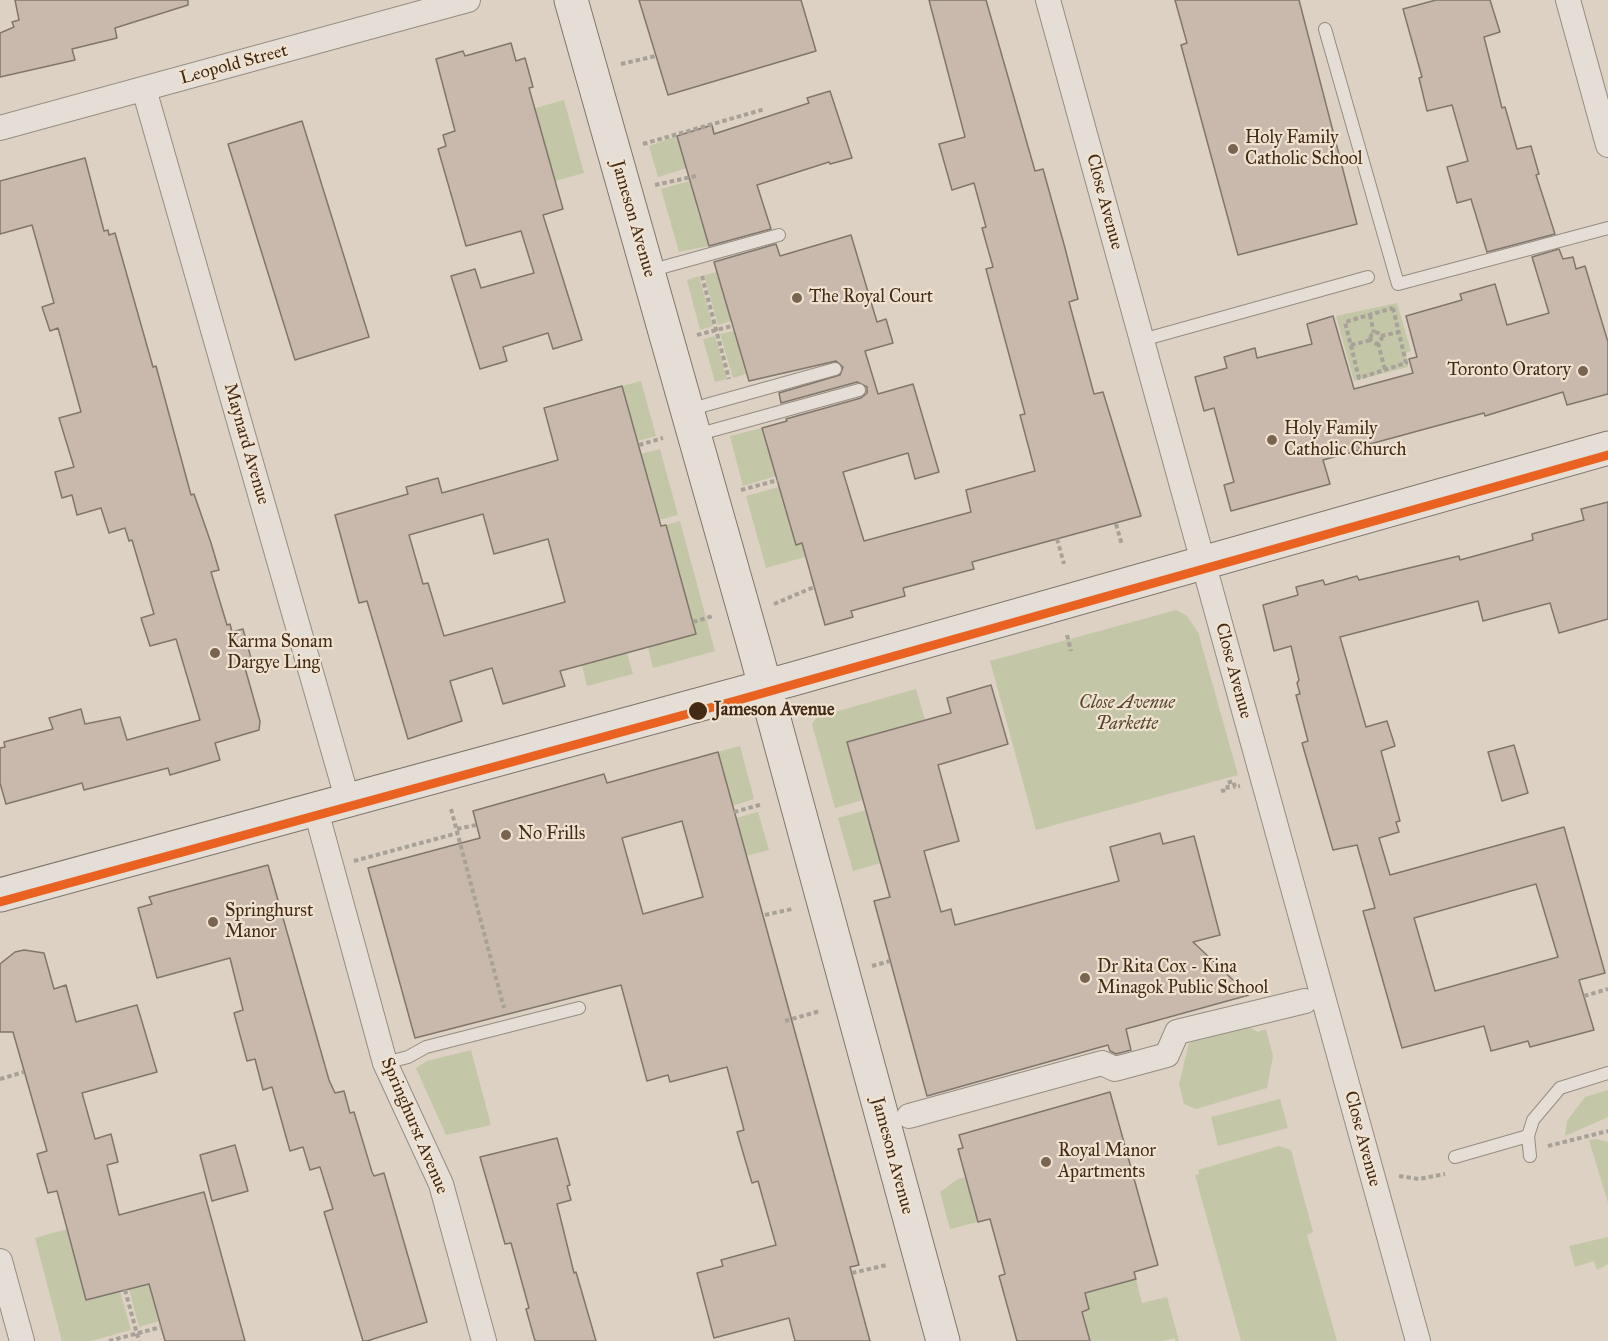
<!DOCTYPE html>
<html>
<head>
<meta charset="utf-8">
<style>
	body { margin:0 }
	canvas { display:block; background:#dcd1c2 }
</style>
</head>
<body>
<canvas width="1608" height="1341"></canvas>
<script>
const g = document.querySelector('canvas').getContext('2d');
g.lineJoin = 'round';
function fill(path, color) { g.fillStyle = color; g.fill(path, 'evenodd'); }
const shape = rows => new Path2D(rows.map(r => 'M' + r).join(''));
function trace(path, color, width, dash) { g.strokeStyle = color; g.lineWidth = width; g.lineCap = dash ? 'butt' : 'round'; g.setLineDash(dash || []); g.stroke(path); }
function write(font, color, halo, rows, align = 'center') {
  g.font = font + ' "IM FELL Great Primer",serif'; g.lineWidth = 4.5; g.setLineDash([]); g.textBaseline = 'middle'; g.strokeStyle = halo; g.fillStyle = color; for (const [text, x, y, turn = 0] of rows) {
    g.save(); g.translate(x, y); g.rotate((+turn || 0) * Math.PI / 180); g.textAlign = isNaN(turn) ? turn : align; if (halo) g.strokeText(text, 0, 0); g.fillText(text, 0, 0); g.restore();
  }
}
const green = shape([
	[564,100,584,173,555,181,518,113],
	[677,136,687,168,658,177,649,146],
	[697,179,704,203,696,206,709,246,679,252,661,189],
	[717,272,731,321,718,325,704,275],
	[699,276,713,326,700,330,687,280],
	[1397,303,1411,351,1406,353,1408,367,1354,381,1336,316],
	[734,331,746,374,733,378,720,334],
	[715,336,727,379,715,382,703,339],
	[641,381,656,436,637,441,622,386],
	[762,428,776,476,743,486,730,436],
	[660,449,678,515,651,522,656,508,641,454],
	[779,487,820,538,823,552,766,568,746,496],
	[680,521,715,651,653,668,648,647,696,634,666,525],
	[1176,610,1187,616,1198,632,1238,775,1036,830,990,661],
	[627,653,633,674,587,686,582,665],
	[916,689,925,720,847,742,863,800,835,808,812,724,817,717],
	[740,746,754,799,732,806,718,752],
	[866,810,881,863,853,871,838,818],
	[758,812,769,850,746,856,736,818],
	[1248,1026,1258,1032,1266,1029,1273,1056,1267,1088,1196,1109,1184,1104,1179,1084,1189,1043],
	[471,1050,491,1125,446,1135,416,1068,427,1061],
	[1608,1090,1608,1117,1565,1136,1567,1121,1585,1097],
	[1280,1099,1288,1128,1218,1146,1211,1117],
	[1596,1139,1608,1142,1608,1203,1589,1140],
	[1279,1146,1291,1150,1313,1232,1307,1235,1337,1341,1241,1341,1195,1175,1199,1174,1198,1170],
	[966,1177,978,1222,950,1229,940,1192,958,1179],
	[67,1229,86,1300,120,1291,131,1330,91,1341,62,1341,35,1238],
	[1608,1237,1608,1264,1597,1270,1594,1261,1575,1267,1569,1246],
	[1136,1279,1142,1303,1167,1297,1179,1341,1175,1341,1174,1338,1162,1341,1090,1341,1082,1312,1089,1309,1085,1293],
	[149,1284,159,1321,139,1327,129,1289]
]);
const building = shape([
	[15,0,188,0,188,5,115,28,117,38,72,49,75,60,0,77,0,33,14,27,12,22,19,20,15,0],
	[639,0,801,0,816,51,668,95,639,0],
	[929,0,986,0,1035,171,1043,169,1065,248,1078,299,1069,302,1094,394,1103,392,1141,516,972,562,974,569,903,588,905,596,851,611,853,617,825,625,802,543,796,545,762,428,787,421,786,419,861,398,867,393,867,387,857,382,781,403,779,393,840,375,843,367,836,361,749,381,714,262,776,244,780,256,851,235,877,322,886,319,893,343,865,351,878,394,913,384,939,472,915,479,908,453,843,472,864,541,971,512,966,490,1035,471,1020,415,1025,414,986,269,993,267,982,228,986,227,974,183,952,190,939,144,965,137,929,0],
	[1175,0,1299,0,1357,224,1238,255,1181,45,1187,43,1175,0],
	[1436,0,1490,0,1500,32,1484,37,1502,108,1505,107,1517,149,1531,146,1539,174,1536,175,1555,234,1487,252,1471,199,1457,203,1447,167,1468,161,1452,105,1427,111,1419,78,1422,77,1403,9,1436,0],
	[511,43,516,61,525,58,533,87,529,88,563,209,543,215,582,340,553,349,548,333,503,347,507,361,480,369,451,276,475,269,481,288,534,273,521,231,466,246,438,149,446,146,443,135,455,131,436,59,463,51,465,56,511,43],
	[830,91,852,158,830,164,829,162,757,185,771,229,709,246,677,136,712,125,714,134,809,103,807,98,830,91],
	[302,121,369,337,295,360,228,144,302,121],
	[85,158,104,231,108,230,109,235,115,233,153,367,156,366,191,495,194,494,211,543,219,570,211,572,227,625,230,624,232,632,243,629,251,658,243,661,260,721,259,730,215,743,220,760,170,775,168,768,84,790,82,783,6,804,0,783,0,748,5,747,4,742,53,729,49,718,81,709,85,724,120,717,127,740,200,720,176,639,150,646,141,618,154,614,132,540,129,541,125,528,109,533,101,508,77,515,72,495,62,498,55,472,74,467,59,418,81,412,58,328,50,331,42,307,54,303,32,225,0,234,0,181,85,158],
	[1559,249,1563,259,1573,257,1576,269,1585,266,1608,342,1608,394,1567,405,1563,392,1485,416,1484,413,1359,447,1360,450,1323,460,1330,484,1231,511,1224,485,1234,482,1214,408,1204,411,1195,377,1227,368,1224,357,1255,348,1257,358,1312,344,1307,324,1333,316,1354,389,1413,373,1409,359,1417,357,1406,316,1462,300,1460,294,1495,284,1507,325,1549,313,1532,257,1559,249],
	[622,386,661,526,666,525,696,634,560,671,565,686,503,704,492,668,450,681,462,721,408,739,367,601,359,603,335,515,408,494,406,487,438,478,442,493,558,460,544,408,622,386],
	[483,514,494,554,548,539,565,602,444,636,428,583,423,584,409,535,483,514],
	[1608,502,1608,619,1559,633,1550,603,1483,621,1478,601,1340,637,1366,727,1387,721,1395,746,1381,751,1400,821,1396,822,1399,832,1379,838,1390,875,1564,827,1605,973,1579,980,1594,1030,1530,1047,1528,1041,1491,1051,1484,1026,1402,1048,1363,911,1375,908,1357,845,1333,850,1302,743,1308,741,1296,695,1300,694,1297,683,1299,680,1291,646,1274,651,1263,605,1298,595,1296,587,1323,580,1325,585,1357,576,1359,580,1459,556,1460,560,1533,540,1532,534,1584,520,1581,509,1608,502],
	[1536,884,1558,957,1435,991,1414,918,1536,884],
	[991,685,1008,744,938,765,959,841,924,851,941,912,951,909,955,925,1119,881,1110,847,1160,833,1163,844,1194,836,1220,935,1193,942,1249,995,1126,1029,1131,1050,1116,1054,1110,1051,1108,1045,927,1096,874,901,890,897,847,742,951,713,947,698,991,685],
	[1514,745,1528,793,1502,801,1488,752,1514,745],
	[718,752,859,1265,850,1267,870,1341,795,1341,789,1318,714,1338,697,1273,723,1266,721,1260,776,1245,758,1181,752,1183,737,1132,744,1130,727,1067,670,1082,668,1075,647,1081,621,985,415,1038,368,868,480,838,473,811,604,774,607,783,718,752],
	[682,821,703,897,643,914,622,838,682,821],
	[268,865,329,1080,335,1093,344,1091,350,1113,354,1112,372,1172,374,1176,384,1173,427,1322,367,1341,363,1341,324,1212,333,1209,320,1167,310,1170,303,1147,290,1151,272,1087,263,1090,255,1059,247,1061,234,1013,243,1010,230,958,157,978,138,908,152,904,149,897,268,865],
	[24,950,44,953,54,989,66,985,76,1022,137,1005,157,1072,82,1093,95,1139,111,1134,118,1162,107,1165,119,1215,204,1192,245,1341,165,1341,149,1284,86,1300,57,1191,48,1193,37,1154,47,1151,13,1032,0,1032,0,964,15,952,24,950],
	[1110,1092,1158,1265,1134,1272,1136,1279,1085,1293,1089,1309,1082,1312,1090,1341,1017,1341,999,1276,1005,1274,990,1219,978,1222,958,1149,963,1148,959,1135,1110,1092],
	[557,1138,570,1185,567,1186,571,1200,557,1204,574,1273,576,1272,596,1341,535,1341,526,1309,529,1308,511,1243,505,1244,480,1157,557,1138],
	[235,1145,248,1191,212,1201,200,1155,235,1145]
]);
const path = shape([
	[621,64,656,56],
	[643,144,765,109],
	[655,185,696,176],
	[702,276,729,379],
	[1393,308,1406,363,1359,378,1345,322,1393,308],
	[1370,315,1374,333],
	'1370.5 338a5.5 5.5 0 1 1 11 0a5.5 5.5 0 1 1-11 0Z',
	[697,335,732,326],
	[1381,336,1399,332],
	[1378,343,1385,370],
	[1351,345,1371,340],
	[639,445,663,438],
	[741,490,778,480],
	[1116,524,1122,545],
	[1057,539,1064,564],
	[774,604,814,587],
	[693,622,713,616],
	[1067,635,1071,651],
	[1221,791,1228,790,1227,783,1233,781,1235,787,1240,786],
	[451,809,504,1008],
	[734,812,763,804],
	[457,829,476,825],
	[354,861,458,833],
	[765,915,792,909],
	[872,966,890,961],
	[1584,996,1608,989],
	[785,1021,820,1011],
	[0,1079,24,1072],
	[1548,1146,1608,1131],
	[1399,1176,1419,1179,1445,1174],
	[852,1273,887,1265],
	[125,1290,139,1341],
	[109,1341,161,1327]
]);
const lane = shape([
	[1325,29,1398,284,1608,228],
	[649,271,779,235],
	[1142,340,1368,277],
	[688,410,835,369],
	[696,435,859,390],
	[385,1063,408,1057,426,1047,579,1008],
	[1530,1156,1528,1136,1533,1120,1560,1088,1608,1073],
	[1455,1157,1528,1136]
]);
const street = shape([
	[1048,0,1418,1341],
	[1568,0,1608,145],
	[144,89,347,798],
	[0,128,468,0],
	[315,807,385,1063,441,1184,484,1341],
	[909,1116,1102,1063,1115,1069,1167,1055,1177,1032,1305,1001],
	[0,1261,22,1341]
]);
const secondary = shape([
	[571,0,756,653,943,1341],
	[0,895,793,679,1608,448]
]);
const tram1 = shape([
	[0,902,735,701,1608,455]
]);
const markers = [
	[1233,149,6,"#796451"],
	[797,298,6,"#796451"],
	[1583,371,6,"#796451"],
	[1272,440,6,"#796451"],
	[215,653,6,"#796451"],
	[698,711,10,"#432a14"],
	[506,835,6,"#796451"],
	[213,922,6,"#796451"],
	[1085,978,6,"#796451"],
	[1046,1162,6,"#796451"]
];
const streetNames = [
	["Leopold Street",234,65,-15],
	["Close Avenue",1104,202,75],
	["Jameson Avenue",633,219,74],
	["Maynard Avenue",246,444,74],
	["Close Avenue",1233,671,75],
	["Springhurst Avenue",414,1126,67],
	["Close Avenue",1362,1139,75],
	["Jameson Avenue",892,1156,75]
];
const poiNames = [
	["Holy Family",1245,139],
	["Catholic School",1245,160],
	["The Royal Court",809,298],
	["Toronto Oratory",1571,371,"right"],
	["Holy Family",1284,430],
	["Catholic Church",1284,451],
	["Karma Sonam",227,643],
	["Dargye Ling",227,664],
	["No Frills",518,835],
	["Springhurst",225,912],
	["Manor",225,933],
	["Dr Rita Cox - Kina",1097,968],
	["Minagok Public School",1097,989],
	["Royal Manor",1058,1152],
	["Apartments",1058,1173]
];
const parkNames = [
	["Close Avenue",1127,704],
	["Parkette",1127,725]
];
const stopNames = [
	["Jameson Avenue",714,711]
];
fill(green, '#c4c6a8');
fill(building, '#c9b9ad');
trace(building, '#80766b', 1.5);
trace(lane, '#968c81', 14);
trace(street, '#968c81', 26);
trace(secondary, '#80766b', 35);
trace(path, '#a7a198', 4, [4.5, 3]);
trace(lane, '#e4ded6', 12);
trace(street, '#e4ded6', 24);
trace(secondary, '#e4ded6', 33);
trace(tram1, '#e96221', 9);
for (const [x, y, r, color] of markers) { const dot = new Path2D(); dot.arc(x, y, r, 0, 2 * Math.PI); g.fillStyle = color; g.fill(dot); trace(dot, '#efe2d0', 2); }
write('18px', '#432a14', '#efe2d0', streetNames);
write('18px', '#432a14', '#efe2d0', poiNames, 'left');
write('italic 18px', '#59472d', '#efe2d0', parkNames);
write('bold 18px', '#432a14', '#efe2d0', stopNames, 'left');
</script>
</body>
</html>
